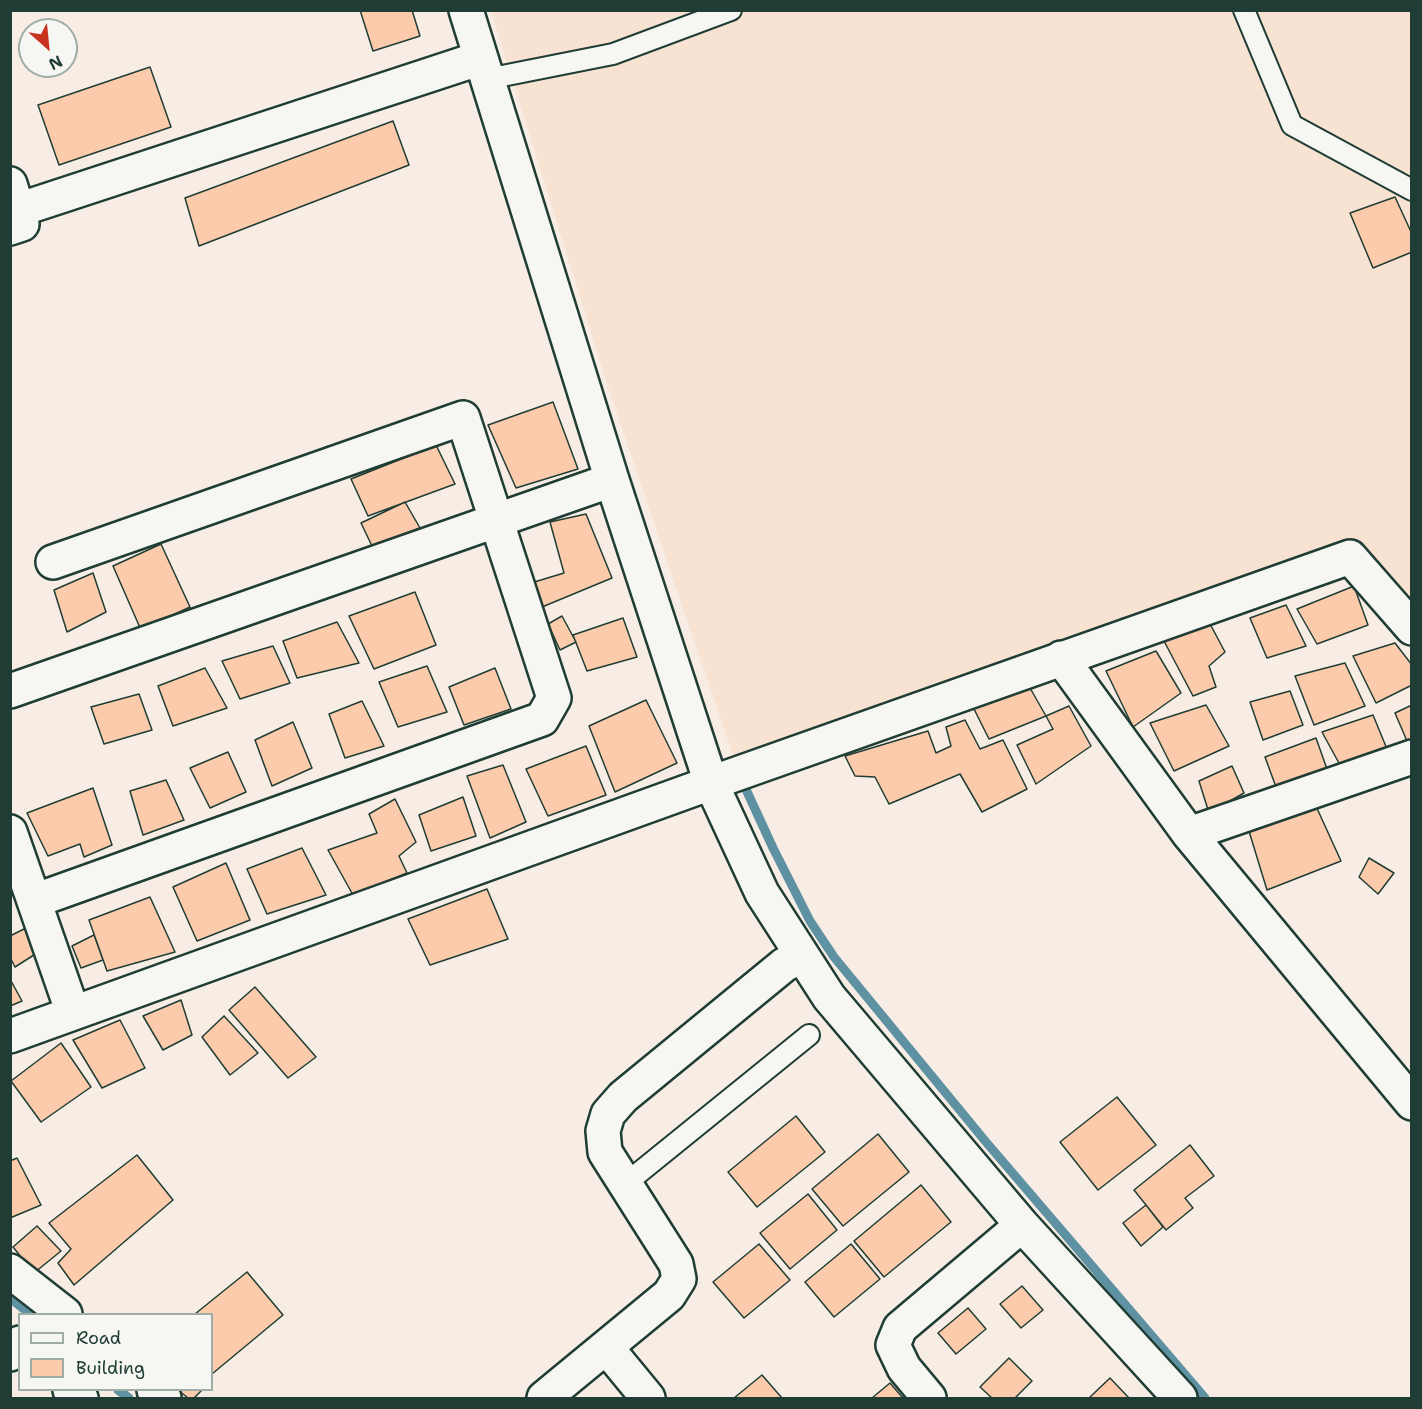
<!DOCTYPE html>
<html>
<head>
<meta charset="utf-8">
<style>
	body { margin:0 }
	#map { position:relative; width:1422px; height:1409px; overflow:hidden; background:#f7ede4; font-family:"Shantell Sans",sans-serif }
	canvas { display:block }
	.frame { position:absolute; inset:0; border:12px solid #1f3d34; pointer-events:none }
	.legend { position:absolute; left:18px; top:1313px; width:195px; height:78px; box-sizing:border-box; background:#f6f6f2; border:2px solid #a0aca6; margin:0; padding:8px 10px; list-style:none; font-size:18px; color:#1f3d34 }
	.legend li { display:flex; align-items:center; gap:12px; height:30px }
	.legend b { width:30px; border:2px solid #a0aca6 }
	.north { position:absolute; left:18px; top:18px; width:60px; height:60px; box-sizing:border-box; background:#f6f6f2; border:2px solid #a0aca6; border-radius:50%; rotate:153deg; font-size:16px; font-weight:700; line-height:24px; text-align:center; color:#1f3d34 }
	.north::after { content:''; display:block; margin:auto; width:21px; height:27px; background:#c8321e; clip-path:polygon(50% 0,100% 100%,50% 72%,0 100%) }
</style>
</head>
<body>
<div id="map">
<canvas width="1422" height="1409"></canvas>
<div class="frame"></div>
<ul class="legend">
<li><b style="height:8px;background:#f6f6f2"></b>Road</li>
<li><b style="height:16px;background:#fccbab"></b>Building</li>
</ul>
<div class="north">N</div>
</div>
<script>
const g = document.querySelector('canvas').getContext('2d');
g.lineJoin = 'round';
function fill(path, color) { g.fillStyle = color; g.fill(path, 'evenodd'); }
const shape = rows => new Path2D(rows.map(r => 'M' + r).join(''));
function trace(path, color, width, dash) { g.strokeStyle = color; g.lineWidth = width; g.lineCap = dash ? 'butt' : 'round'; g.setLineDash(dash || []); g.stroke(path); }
const built = shape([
	[491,11,1411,11,1411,606,1357,546,734,759,606,381]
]);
const stream = shape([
	[744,785,773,848,810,921,834,957,986,1142,1205,1398],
	[10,1298,30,1314],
	[118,1390,129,1398]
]);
const building = shape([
	[360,10,412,10,420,36,373,51,360,10],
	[150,67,171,127,59,165,38,105,150,67],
	[393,121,409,165,199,246,185,198,393,121],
	[1395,197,1412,234,1412,252,1373,268,1350,213,1395,197],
	[553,402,578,469,516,488,488,425,553,402],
	[436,445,455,484,368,516,351,479,436,445],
	[405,502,420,528,372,546,361,523,405,502],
	[586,514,612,578,542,607,531,583,564,573,550,522,586,514],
	[161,544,190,607,141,630,113,566,161,544],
	[93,573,106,612,67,632,54,590,93,573],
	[1354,586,1368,625,1317,644,1297,609,1354,586],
	[415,592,436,645,374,669,349,616,415,592],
	[1286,605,1306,646,1267,658,1250,618,1286,605],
	[562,616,576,642,560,650,548,624,562,616],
	[623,618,637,657,587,671,573,635,623,618],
	[337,622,359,663,297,678,283,641,337,622],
	[1209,622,1225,652,1209,666,1216,687,1193,696,1164,641,1209,622],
	[1395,643,1412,665,1412,685,1376,703,1353,656,1395,643],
	[273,646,290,683,240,699,222,661,273,646],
	[1156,651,1181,693,1133,727,1106,671,1156,651],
	[1345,663,1365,706,1314,725,1295,676,1345,663],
	[427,666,447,712,398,727,379,682,427,666],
	[205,668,227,708,173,726,158,686,205,668],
	[495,668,511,709,464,725,449,687,495,668],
	[1030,688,1046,716,989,739,973,707,1030,688],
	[1290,691,1303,725,1263,740,1250,702,1290,691],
	[139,694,152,730,104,744,91,707,139,694],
	[646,700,677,763,615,792,589,726,646,700],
	[362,701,384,746,345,758,329,714,362,701],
	[1206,705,1229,746,1174,771,1150,723,1206,705],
	[1412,705,1412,739,1407,741,1395,713,1412,705],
	[1069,706,1091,746,1036,784,1017,745,1053,729,1046,716,1069,706],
	[1373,715,1387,749,1340,765,1322,732,1373,715],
	[965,720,980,749,1003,740,1027,789,982,812,960,774,889,804,875,777,855,776,845,756,928,731,936,753,951,746,946,727,965,720],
	[293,722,312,768,272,786,255,740,293,722],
	[1316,738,1327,769,1276,787,1265,757,1316,738],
	[586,746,606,795,548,816,526,769,586,746],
	[228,752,246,792,210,808,190,768,228,752],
	[503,765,526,822,490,838,467,776,503,765],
	[1232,766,1244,793,1209,813,1199,781,1232,766],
	[166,780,184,820,143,835,130,791,166,780],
	[93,788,112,845,84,857,80,844,48,856,27,813,93,788],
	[463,797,476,836,431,851,419,815,463,797],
	[395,799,416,842,399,856,407,873,353,895,328,850,377,833,369,814,395,799],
	[1315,804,1341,861,1267,890,1248,828,1315,804],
	[302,848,326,895,267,914,247,869,302,848],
	[1369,858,1394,873,1378,894,1359,877,1369,858],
	[226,863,250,920,197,941,173,887,226,863],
	[487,889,508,939,430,965,408,919,487,889],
	[150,897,175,952,107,971,89,920,150,897],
	[26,928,37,953,15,967,10,957,10,936,26,928],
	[94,935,103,960,81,968,72,946,94,935],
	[10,979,22,1001,10,1006,10,979],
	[255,987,316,1057,288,1078,229,1010,255,987],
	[181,1000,192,1035,163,1050,143,1016,181,1000],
	[224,1016,258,1053,230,1075,202,1037,224,1016],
	[120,1020,145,1068,102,1088,73,1040,120,1020],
	[61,1043,91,1087,41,1122,11,1081,61,1043],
	[1117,1097,1156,1145,1098,1190,1060,1142,1117,1097],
	[796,1116,825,1152,757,1207,728,1172,796,1116],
	[878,1134,909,1172,843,1226,812,1189,878,1134],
	[1190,1145,1214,1176,1185,1198,1193,1208,1166,1230,1134,1190,1190,1145],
	[137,1155,173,1200,74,1285,58,1263,71,1249,49,1223,137,1155],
	[17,1158,41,1205,10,1218,10,1161,17,1158],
	[921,1185,951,1222,884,1277,854,1241,921,1185],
	[808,1194,837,1230,790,1269,760,1233,808,1194],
	[1146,1205,1163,1227,1141,1246,1123,1223,1146,1205],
	[37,1226,61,1251,34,1273,13,1247,37,1226],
	[759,1244,790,1280,744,1318,713,1282,759,1244],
	[851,1244,880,1279,834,1317,805,1282,851,1244],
	[247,1272,283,1315,212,1374,212,1314,195,1314,247,1272],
	[1022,1286,1043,1310,1021,1328,1000,1304,1022,1286],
	[968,1308,986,1329,956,1354,938,1333,968,1308],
	[1009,1358,1032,1381,1015,1398,992,1398,980,1387,1009,1358],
	[762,1375,782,1398,734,1398,762,1375],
	[1110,1378,1129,1398,1089,1398,1110,1378],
	[890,1383,903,1398,872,1398,890,1383],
	[178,1390,202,1390,194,1398,188,1398,178,1390]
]);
const service = shape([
	[1244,10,1292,125,1412,190],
	[487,79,613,54,731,10],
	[625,1184,809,1035]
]);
const minor = shape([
	[466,10,612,480,711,783,762,893,829,997,1022,1225,1180,1398],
	[10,184,18,210],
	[10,228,22,224,18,210,481,58],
	[1061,658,1189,834,1412,1103],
	[10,691,612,480],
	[10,832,73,1013],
	[1189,834,1412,757],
	[34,901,542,719,554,698,463,418,53,562],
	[10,1036,711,783,1350,557,1412,628],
	[10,1271,65,1314],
	[606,1347,648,1398],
	[10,1354,20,1343],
	[70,1390,81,1398],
	[154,1390,164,1398],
	[544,1398,669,1295,679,1279,676,1264,605,1152,603,1131,608,1114,623,1097,784,965,802,955],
	[929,1398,904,1368,893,1345,900,1328,1022,1225]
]);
fill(built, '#f8e3d3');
trace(stream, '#5e91a1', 9);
fill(building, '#fccbab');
trace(building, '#1f3d34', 1.5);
trace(service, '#1f3d34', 24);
trace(minor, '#1f3d34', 38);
trace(service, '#f6f6f2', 20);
trace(minor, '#f6f6f2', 33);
</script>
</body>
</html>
